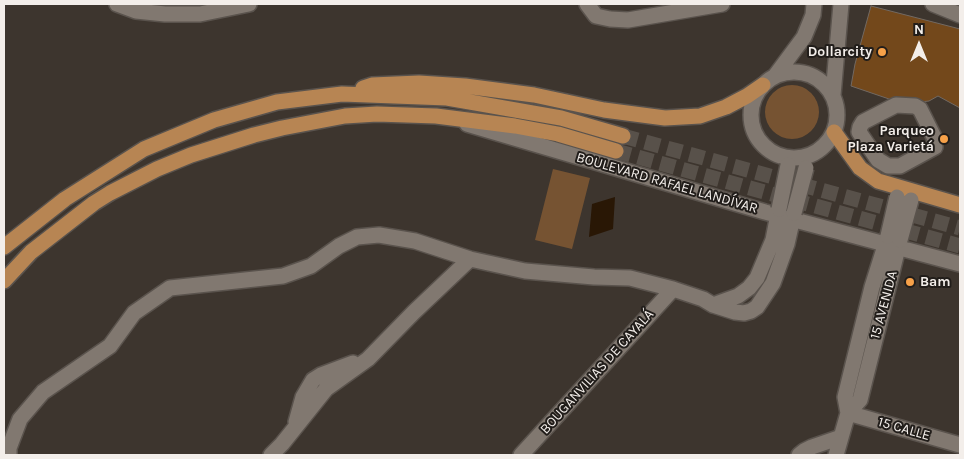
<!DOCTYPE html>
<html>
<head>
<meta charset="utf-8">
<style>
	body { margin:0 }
	#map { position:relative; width:964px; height:459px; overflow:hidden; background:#3d352e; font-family:Karla,sans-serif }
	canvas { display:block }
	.frame { position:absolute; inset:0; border:5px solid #f3eeea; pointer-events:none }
	.north { position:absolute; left:894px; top:20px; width:50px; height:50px; -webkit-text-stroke:4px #211d1a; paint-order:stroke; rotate:0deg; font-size:14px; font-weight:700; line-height:20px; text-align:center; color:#f3eeea }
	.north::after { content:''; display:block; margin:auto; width:18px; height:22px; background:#f3eeea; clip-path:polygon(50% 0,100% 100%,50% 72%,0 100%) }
</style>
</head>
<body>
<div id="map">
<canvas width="964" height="459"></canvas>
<div class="frame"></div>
<div class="north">N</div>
</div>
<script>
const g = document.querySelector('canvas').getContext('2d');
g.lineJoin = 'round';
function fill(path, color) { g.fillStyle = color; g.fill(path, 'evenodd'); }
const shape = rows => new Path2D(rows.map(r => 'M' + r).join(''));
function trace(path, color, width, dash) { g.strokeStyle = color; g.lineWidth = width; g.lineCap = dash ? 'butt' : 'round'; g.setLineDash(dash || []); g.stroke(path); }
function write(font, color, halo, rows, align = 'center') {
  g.font = font + ' Karla,sans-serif'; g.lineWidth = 4; g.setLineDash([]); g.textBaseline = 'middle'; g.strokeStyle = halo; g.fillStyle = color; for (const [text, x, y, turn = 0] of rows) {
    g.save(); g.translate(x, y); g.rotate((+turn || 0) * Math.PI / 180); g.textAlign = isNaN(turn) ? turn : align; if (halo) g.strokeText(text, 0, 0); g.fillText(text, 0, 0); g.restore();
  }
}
const green = shape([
	'765 112a27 27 0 1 1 54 0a27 27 0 1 1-54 0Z',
	[553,169,590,178,572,249,535,240]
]);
const water = shape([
	[615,197,613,229,589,237,592,204]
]);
const building = shape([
	[871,6,960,29,960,108,938,96,929,101,912,103,895,101,851,86,855,64,871,6]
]);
const majorTunnel = shape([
	[623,136,960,228],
	[616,151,960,246]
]);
const minor = shape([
	[117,4,136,11,165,14,200,14,249,4],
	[587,4,596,16,610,19,628,20,722,4],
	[933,4,960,15],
	'751 115a43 43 0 1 1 86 0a43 43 0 1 1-86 0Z',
	[775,76,804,37,813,15,814,4],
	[833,95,841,4],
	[467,124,765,212,960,264],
	[935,147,900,166,888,166,878,160,859,132,860,127,863,122,896,105,915,106,920,109,936,141],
	[713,305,738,296,749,288,757,278,773,240,779,209],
	[848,413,845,397,872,287,888,236],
	[848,413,960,445],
	[296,422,303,397,313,380,321,375,353,363],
	[9,455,9,448,20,419,43,392,110,346,134,313,170,288,283,276,311,266,339,246,357,237,379,235,415,241,470,259,525,271,594,277,630,278,673,289,703,299,713,305,735,312,744,313,751,311,757,307,773,283,787,244,794,213],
	[271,455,282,444,326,389,368,359,414,312,470,259],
	[521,455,673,289],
	[799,455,804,451,812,447,841,437],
	[836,455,848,413,860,400,900,240]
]);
const major = shape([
	[363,88,372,85,419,83,465,86,534,95,604,110,665,118,700,116,726,107,747,96,763,85],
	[834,132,860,168,878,181,960,205],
	[4,247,65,199,144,149,214,120,277,102,342,94,447,98,561,118,623,136],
	[4,281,31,252,94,203,110,193,157,169,191,155,254,135,282,128,345,116,377,114,436,116,515,126,558,134,616,151]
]);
const minorBridge = shape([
	[779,209,788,165],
	[794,213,806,168],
	[888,236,897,197],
	[900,240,911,200]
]);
const markers = [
	[882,52,5,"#f7a149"],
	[944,139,5,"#f7a149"],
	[910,282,5,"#f7a149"]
];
const poiNames = [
	["Dollarcity",872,52],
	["Parqueo",934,131],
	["Plaza Varietá",934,147],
	["Bam",920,282,"left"]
];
const streetNames = [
	["BOULEVARD RAFAEL LANDÍVAR",667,183,16],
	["15 AVENIDA",884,305,-75],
	["BOUGANVILIAS DE CAYALÁ",597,372,-48],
	["15 CALLE",904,429,16]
];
fill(green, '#765332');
fill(water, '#291705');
fill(building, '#73481b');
trace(building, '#726962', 1);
trace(majorTunnel, '#58514a', 15, [15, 8]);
trace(minor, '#5a534d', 18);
trace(major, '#5a534d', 18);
trace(minor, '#817870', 15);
trace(major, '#b78553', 15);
trace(minorBridge, '#5a534d', 18, []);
trace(minorBridge, '#817870', 15);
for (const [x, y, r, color] of markers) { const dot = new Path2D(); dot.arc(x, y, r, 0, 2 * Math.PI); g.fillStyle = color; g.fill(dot); trace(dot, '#211d1a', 2); }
write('bold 14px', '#f3eeea', '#211d1a', poiNames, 'right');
write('14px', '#f3eeea', '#211d1a', streetNames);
</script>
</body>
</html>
